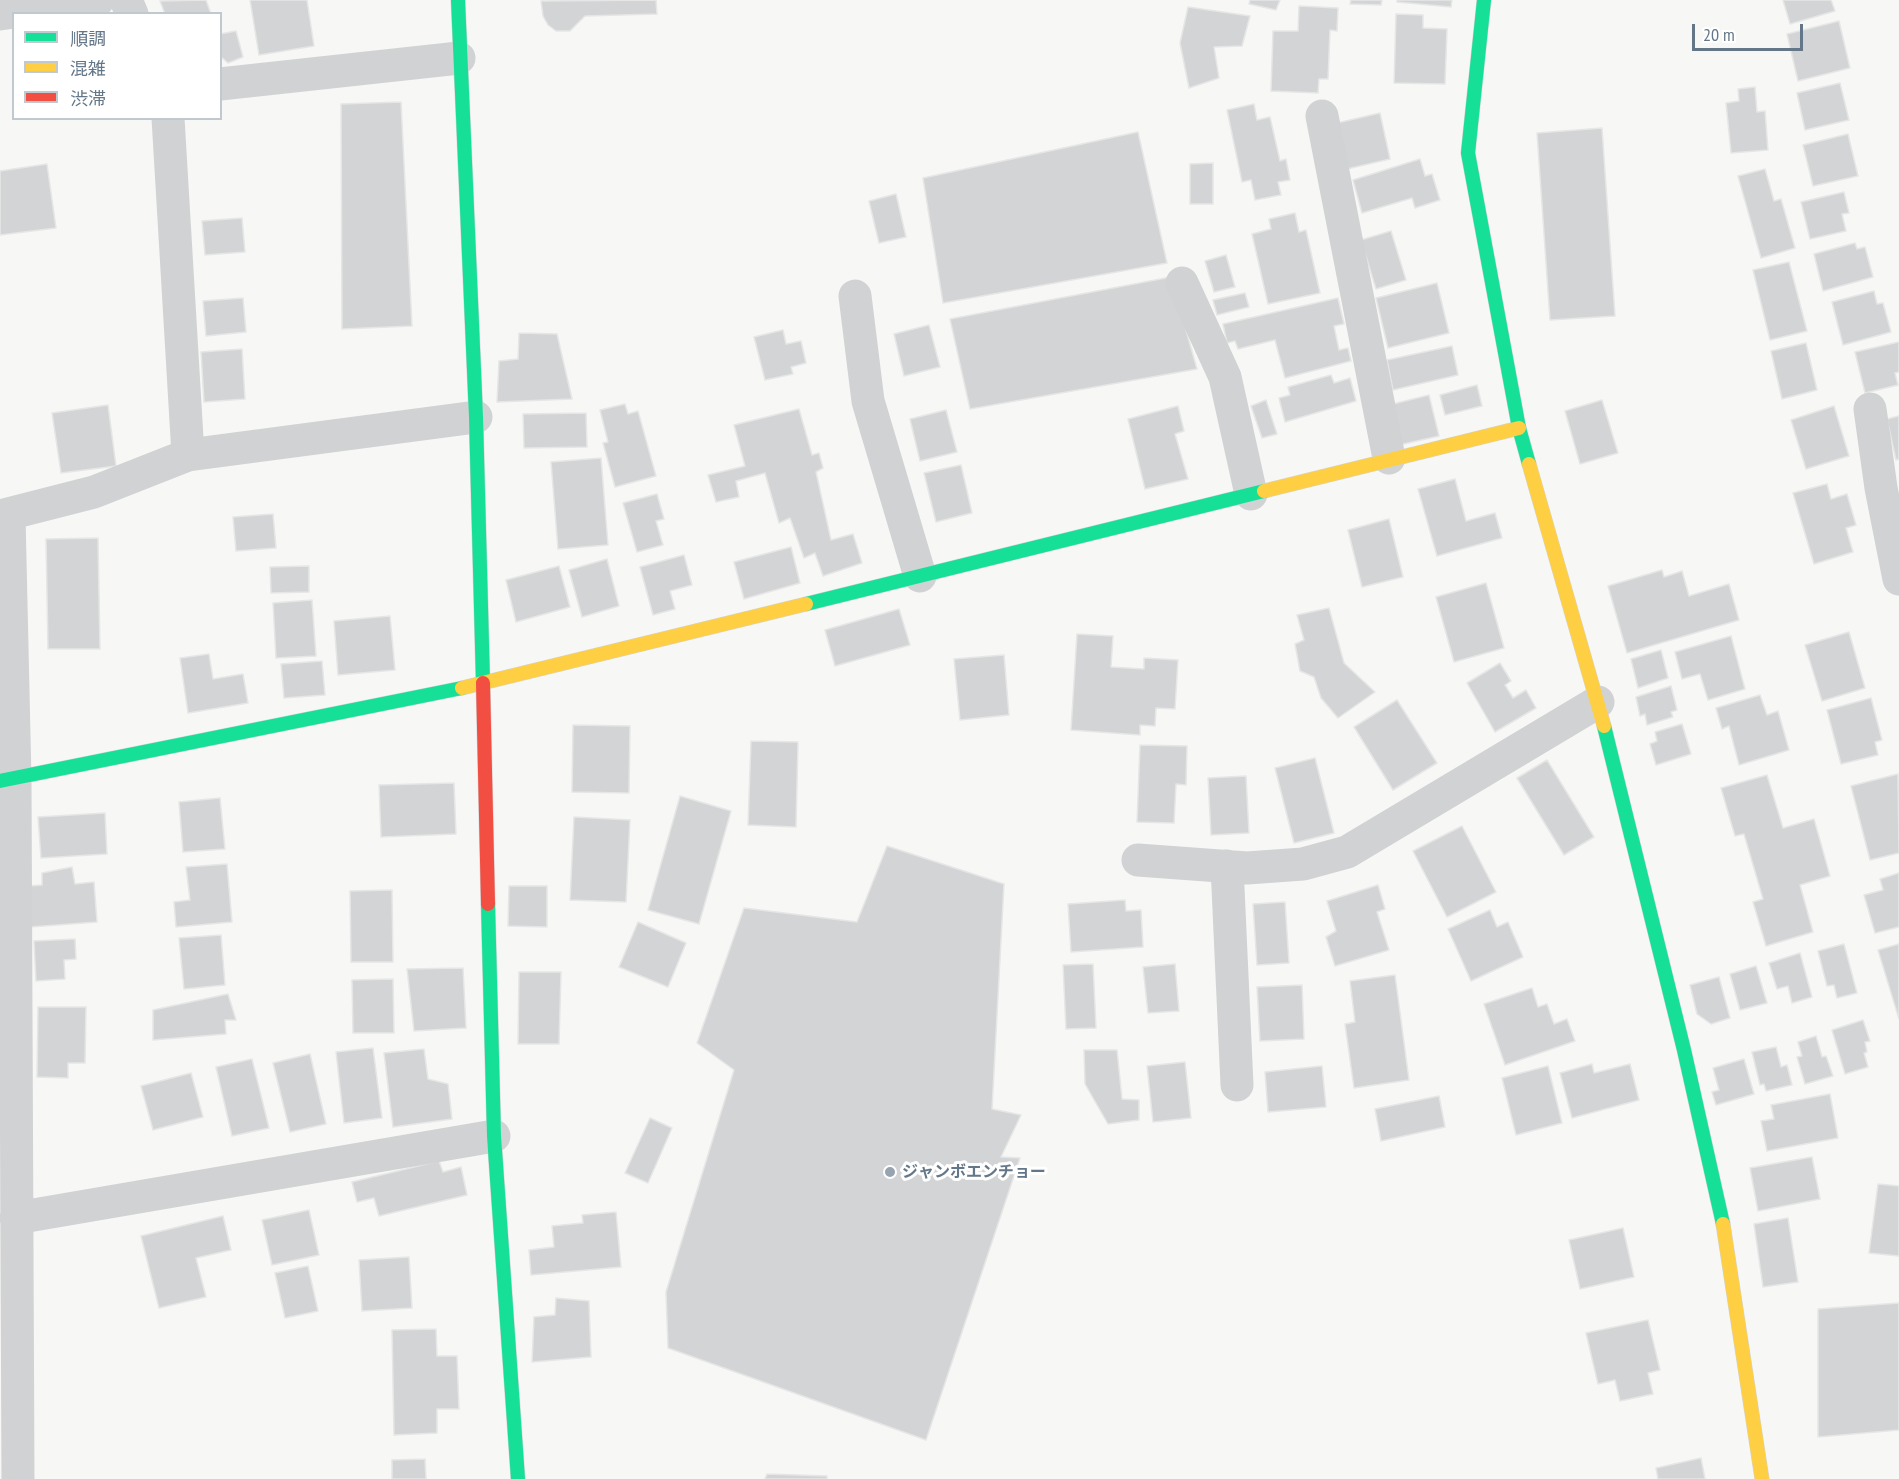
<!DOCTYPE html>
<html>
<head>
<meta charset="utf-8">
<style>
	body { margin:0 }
	#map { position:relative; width:1899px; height:1479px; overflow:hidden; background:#f7f7f6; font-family:"PT Sans Narrow","Noto Sans JP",sans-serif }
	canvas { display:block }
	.legend { position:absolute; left:12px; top:12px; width:210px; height:108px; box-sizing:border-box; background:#fff; border:2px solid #c1c9d0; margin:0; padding:8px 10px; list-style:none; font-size:18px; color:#647789 }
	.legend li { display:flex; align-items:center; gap:12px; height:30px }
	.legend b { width:30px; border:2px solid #c1c9d0 }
	.scale { position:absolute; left:1692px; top:24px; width:111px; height:27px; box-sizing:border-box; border:3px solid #647789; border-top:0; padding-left:8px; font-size:18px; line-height:21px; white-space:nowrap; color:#647789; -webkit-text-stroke:4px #fff; paint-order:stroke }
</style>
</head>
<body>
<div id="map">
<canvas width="1899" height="1479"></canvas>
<ul class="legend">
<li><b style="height:8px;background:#16e098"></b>順調</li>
<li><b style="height:8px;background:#ffcf43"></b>混雑</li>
<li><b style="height:8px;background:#f24e42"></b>渋滞</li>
</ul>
<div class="scale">20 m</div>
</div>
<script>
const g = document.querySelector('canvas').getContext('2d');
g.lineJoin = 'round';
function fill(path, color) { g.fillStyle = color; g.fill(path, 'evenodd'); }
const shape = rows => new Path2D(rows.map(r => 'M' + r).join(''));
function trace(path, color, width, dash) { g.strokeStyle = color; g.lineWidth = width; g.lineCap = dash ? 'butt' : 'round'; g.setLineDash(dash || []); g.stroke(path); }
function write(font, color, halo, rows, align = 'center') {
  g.font = font + ' "PT Sans Narrow","Noto Sans JP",sans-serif'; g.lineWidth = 6; g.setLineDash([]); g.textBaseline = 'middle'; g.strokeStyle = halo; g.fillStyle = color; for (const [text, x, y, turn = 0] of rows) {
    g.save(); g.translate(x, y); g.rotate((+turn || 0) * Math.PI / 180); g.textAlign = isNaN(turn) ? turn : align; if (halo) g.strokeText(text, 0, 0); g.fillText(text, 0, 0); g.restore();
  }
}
const building = shape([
	[206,0,211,14,165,14,160,1,206,0],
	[250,0,307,0,314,46,259,55,250,0],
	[656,0,657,14,585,16,570,31,556,31,548,25,543,16,541,1,656,0],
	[1250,0,1280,0,1276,10,1249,4,1250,0],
	[1351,0,1382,0,1381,5,1350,4,1351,0],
	[1397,0,1452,0,1451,7,1397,2,1397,0],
	[1783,0,1831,0,1835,11,1790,24,1783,0],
	[1299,6,1338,8,1337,31,1330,30,1328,79,1319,79,1318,93,1271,91,1273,31,1298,31,1299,6],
	[1188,7,1250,16,1242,46,1214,47,1219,78,1189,88,1180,43,1188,7],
	[1396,14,1423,15,1423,28,1447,29,1445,84,1394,83,1396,14],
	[1839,21,1850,68,1798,81,1787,34,1839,21],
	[236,31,243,57,228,63,220,56,220,34,236,31],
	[1840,83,1849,120,1805,130,1797,93,1840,83],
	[1755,87,1757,112,1765,111,1768,150,1731,153,1726,103,1739,101,1738,89,1755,87],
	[401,102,412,326,342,329,341,104,401,102],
	[1254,104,1257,120,1270,117,1280,161,1286,159,1290,180,1278,182,1281,195,1255,200,1251,180,1242,182,1227,110,1254,104],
	[1380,113,1390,159,1347,169,1337,123,1380,113],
	[1602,128,1615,316,1550,320,1537,133,1602,128],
	[1138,132,1167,263,943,303,923,178,1138,132],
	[1848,134,1858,176,1813,186,1803,145,1848,134],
	[1420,159,1425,176,1432,174,1440,200,1415,208,1412,198,1362,213,1353,180,1420,159],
	[1213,163,1213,204,1190,204,1190,164,1213,163],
	[47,164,56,228,0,235,0,171,47,164],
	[1765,169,1774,201,1781,199,1795,248,1761,258,1738,176,1765,169],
	[1844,192,1849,213,1842,214,1846,231,1810,239,1801,202,1844,192],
	[896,194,906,237,879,243,869,201,896,194],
	[1295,213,1299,232,1306,230,1320,293,1268,304,1252,234,1271,229,1269,219,1295,213],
	[242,218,245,252,205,255,202,221,242,218],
	[1391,231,1406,280,1376,289,1361,240,1391,231],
	[1855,243,1857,249,1865,247,1873,277,1823,291,1814,254,1855,243],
	[1226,255,1235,287,1214,292,1205,261,1226,255],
	[1789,262,1807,331,1770,340,1753,270,1789,262],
	[1171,277,1197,369,970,409,950,319,1171,277],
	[1437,283,1449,333,1388,348,1376,298,1437,283],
	[1874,291,1877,304,1883,303,1891,332,1843,345,1832,302,1874,291],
	[1245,293,1249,307,1217,315,1213,300,1245,293],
	[243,298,246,332,206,336,203,301,243,298],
	[1338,298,1344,324,1334,326,1339,350,1348,348,1351,361,1285,378,1275,340,1238,349,1235,341,1227,343,1223,324,1338,298],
	[929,325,940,367,904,376,894,334,929,325],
	[783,330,786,344,801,341,806,363,791,367,793,374,765,380,754,337,783,330],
	[519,333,557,334,572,399,497,402,499,361,518,359,519,333],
	[1899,342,1899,372,1895,373,1898,385,1865,393,1855,352,1899,342],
	[1806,343,1817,390,1782,399,1771,351,1806,343],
	[1452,346,1458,375,1393,390,1387,360,1452,346],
	[242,349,245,399,204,402,201,352,242,349],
	[1331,375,1334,383,1350,378,1356,401,1285,422,1279,398,1290,395,1288,387,1331,375],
	[1477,385,1482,406,1445,415,1440,395,1477,385],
	[1429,395,1439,436,1399,445,1389,405,1429,395],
	[1266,400,1277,434,1262,438,1251,406,1266,400],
	[1602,400,1618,453,1580,464,1565,411,1602,400],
	[625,404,628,414,638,411,656,476,615,487,603,443,608,442,600,410,625,404],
	[108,405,116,466,61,473,52,413,108,405],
	[1178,406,1184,431,1175,434,1188,479,1145,489,1128,419,1178,406],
	[1834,406,1849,456,1806,469,1791,420,1834,406],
	[799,409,812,455,819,453,823,468,816,472,831,540,853,534,862,563,823,576,815,553,804,558,790,518,779,523,765,473,736,481,739,497,716,502,708,475,745,466,734,425,799,409],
	[946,410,957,452,920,461,910,419,946,410],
	[586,413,587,447,524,448,523,414,586,413],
	[1899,416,1899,459,1896,460,1887,419,1899,416],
	[601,458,608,545,558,549,551,462,601,458],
	[961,465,972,513,936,522,924,473,961,465],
	[1455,479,1466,521,1495,513,1502,538,1437,556,1418,489,1455,479],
	[1827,484,1831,499,1847,494,1856,525,1846,528,1853,552,1814,564,1793,493,1827,484],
	[657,494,664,519,656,521,663,545,637,552,623,503,657,494],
	[273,514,276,548,236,551,233,517,273,514],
	[1389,519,1403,577,1362,587,1348,530,1389,519],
	[98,538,100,649,48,649,46,539,98,538],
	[791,547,800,583,744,599,734,562,791,547],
	[684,555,692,585,670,591,675,609,653,615,640,567,684,555],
	[607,559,619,606,582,617,569,570,607,559],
	[309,566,309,592,271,593,270,567,309,566],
	[559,566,570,607,516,622,506,580,559,566],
	[1662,570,1664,577,1682,571,1689,596,1729,584,1739,620,1627,653,1608,586,1662,570],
	[1486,583,1504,648,1454,662,1436,597,1486,583],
	[312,600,316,656,276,658,273,603,312,600],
	[1329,608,1344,663,1375,692,1338,718,1321,698,1314,677,1300,671,1295,644,1304,640,1297,615,1329,608],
	[899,609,910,645,835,666,825,630,899,609],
	[390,616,395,670,338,675,334,621,390,616],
	[1849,632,1865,688,1822,701,1805,645,1849,632],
	[1077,634,1113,636,1111,667,1144,669,1144,658,1178,660,1175,709,1156,708,1155,726,1140,725,1140,735,1071,730,1077,634],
	[1731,636,1745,689,1708,700,1700,674,1682,679,1675,652,1731,636],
	[1661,650,1668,678,1638,688,1631,659,1661,650],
	[209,654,213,679,243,674,248,703,188,713,180,658,209,654],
	[1004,655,1009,715,960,720,954,659,1004,655],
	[322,661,325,695,284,698,281,664,322,661],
	[1500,663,1511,681,1505,685,1513,698,1526,690,1536,708,1495,732,1467,683,1500,663],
	[1671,686,1677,710,1671,712,1673,717,1647,725,1645,714,1640,716,1636,697,1671,686],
	[1760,695,1767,715,1778,711,1789,750,1739,765,1729,726,1722,729,1716,708,1760,695],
	[1871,698,1882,740,1875,742,1878,755,1841,764,1827,710,1871,698],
	[1397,700,1437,763,1393,790,1354,727,1397,700],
	[1682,724,1691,754,1656,765,1650,744,1657,741,1655,732,1682,724],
	[573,725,630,726,629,793,572,792,573,725],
	[751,741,798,742,796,827,748,825,751,741],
	[1140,745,1187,746,1186,785,1176,784,1174,823,1137,822,1140,745],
	[1315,758,1334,833,1294,843,1275,768,1315,758],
	[1547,760,1594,837,1564,855,1517,778,1547,760],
	[1898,774,1899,853,1870,860,1851,786,1898,774],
	[1767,775,1783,828,1814,819,1830,876,1800,885,1813,932,1766,946,1753,902,1763,899,1744,834,1735,836,1721,788,1767,775],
	[1246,776,1249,833,1211,835,1208,778,1246,776],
	[454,783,456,834,381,837,379,785,454,783],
	[680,796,731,811,699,924,648,910,680,796],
	[220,798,225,849,183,852,179,802,220,798],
	[105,813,107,854,41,858,38,817,105,813],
	[574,817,630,820,626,902,570,900,574,817],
	[1462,826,1496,892,1447,917,1413,851,1462,826],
	[887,846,1004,884,992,1109,1021,1115,1001,1157,1020,1158,926,1440,668,1348,666,1292,734,1070,697,1043,744,908,857,922,887,846],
	[227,864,232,922,176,927,174,902,190,900,186,867,227,864],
	[72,867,75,884,94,882,97,922,30,927,28,886,42,885,42,873,72,867],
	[1899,873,1899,927,1875,933,1864,895,1883,890,1880,879,1899,873],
	[1378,885,1385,909,1377,912,1389,950,1335,966,1326,937,1336,931,1327,901,1378,885],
	[509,886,547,886,547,927,508,926,509,886],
	[392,890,393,962,351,962,350,891,392,890],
	[1125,900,1126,911,1141,910,1143,947,1071,952,1068,904,1125,900],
	[1285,902,1289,963,1257,965,1253,904,1285,902],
	[1490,910,1497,927,1508,922,1523,957,1471,981,1448,929,1490,910],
	[638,922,686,943,668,987,619,967,638,922],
	[221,935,225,985,184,989,179,938,221,935],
	[75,939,76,959,64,960,65,979,36,981,34,941,75,939],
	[1844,944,1857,993,1837,998,1834,985,1827,986,1818,951,1844,944],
	[1899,944,1899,1019,1878,950,1899,944],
	[1800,953,1812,997,1792,1003,1788,986,1777,989,1769,963,1800,953],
	[1093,964,1096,1028,1066,1029,1063,965,1093,964],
	[1175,964,1179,1011,1148,1013,1143,967,1175,964],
	[1756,966,1767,1003,1740,1010,1730,974,1756,966],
	[463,968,466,1028,414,1031,407,969,463,968],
	[519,972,561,972,559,1044,518,1044,519,972],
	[1395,975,1409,1080,1354,1088,1345,1024,1355,1022,1350,981,1395,975],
	[1719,977,1730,1018,1711,1024,1697,1014,1690,985,1719,977],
	[393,979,394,1033,353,1033,352,980,393,979],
	[1302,985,1304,1039,1260,1041,1257,987,1302,985],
	[1532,988,1538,1007,1547,1004,1554,1024,1567,1019,1575,1041,1505,1065,1484,1004,1532,988],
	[228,994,236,1020,225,1020,226,1034,153,1040,153,1010,228,994],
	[38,1007,86,1007,85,1063,68,1063,68,1078,37,1077,38,1007],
	[1863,1020,1870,1041,1865,1042,1867,1052,1864,1053,1868,1067,1845,1074,1832,1030,1863,1020],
	[1816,1036,1822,1057,1826,1056,1833,1076,1805,1084,1797,1057,1802,1056,1798,1042,1816,1036],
	[1776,1047,1781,1067,1787,1065,1792,1085,1766,1091,1764,1084,1760,1085,1752,1052,1776,1047],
	[373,1048,382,1118,344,1123,336,1052,373,1048],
	[424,1049,428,1079,448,1084,452,1119,393,1127,384,1053,424,1049],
	[1084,1050,1117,1050,1122,1099,1139,1100,1139,1120,1108,1124,1085,1084,1084,1050],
	[310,1054,326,1124,290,1132,273,1063,310,1054],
	[252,1059,269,1128,232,1136,216,1067,252,1059],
	[1744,1059,1754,1094,1716,1105,1712,1092,1719,1090,1713,1068,1744,1059],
	[1185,1062,1191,1118,1153,1122,1147,1066,1185,1062],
	[1592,1064,1594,1073,1630,1064,1639,1100,1572,1118,1560,1073,1592,1064],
	[1322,1066,1326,1107,1268,1112,1265,1072,1322,1066],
	[1548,1066,1562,1123,1516,1135,1502,1078,1548,1066],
	[191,1073,203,1117,153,1130,141,1086,191,1073],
	[1830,1094,1838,1138,1767,1151,1761,1121,1774,1119,1771,1105,1830,1094],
	[1439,1096,1445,1127,1381,1141,1375,1109,1439,1096],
	[650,1118,672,1128,648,1183,625,1173,650,1118],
	[1812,1157,1820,1199,1758,1211,1750,1168,1812,1157],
	[439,1161,443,1172,461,1167,467,1195,379,1216,374,1198,357,1202,352,1182,439,1161],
	[1878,1184,1899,1186,1899,1256,1869,1253,1878,1184],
	[309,1210,319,1255,272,1265,262,1220,309,1210],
	[616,1212,621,1267,531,1275,529,1250,554,1247,552,1226,583,1223,582,1215,616,1212],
	[223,1216,231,1250,196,1258,206,1297,159,1308,141,1236,223,1216],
	[1788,1218,1798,1282,1763,1287,1754,1224,1788,1218],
	[1623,1228,1634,1277,1580,1289,1569,1240,1623,1228],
	[409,1257,412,1308,362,1311,359,1260,409,1257],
	[308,1266,318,1311,285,1318,275,1273,308,1266],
	[556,1298,589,1301,591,1357,532,1362,534,1317,555,1315,556,1298],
	[1899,1303,1899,1430,1818,1437,1818,1309,1899,1303],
	[1648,1320,1660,1370,1648,1373,1653,1394,1620,1401,1615,1380,1598,1384,1586,1333,1648,1320],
	[436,1329,437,1356,457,1356,459,1409,437,1409,437,1433,394,1435,392,1330,436,1329],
	[1701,1458,1705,1479,1658,1479,1656,1468,1701,1458],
	[425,1459,426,1479,392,1479,392,1460,425,1459],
	[767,1474,827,1476,827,1479,765,1479,767,1474]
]);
const street = shape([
	[126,0,132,14],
	[0,14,98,0],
	[220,84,459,58],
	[1322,116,1389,458],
	[168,118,188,455],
	[1182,283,1225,377,1251,494],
	[855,296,868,401,920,576],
	[1870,409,1881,488,1899,579],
	[9,515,15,779,18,1479],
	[0,516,94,492,188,455,476,417],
	[1138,860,1247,868,1303,864,1347,852,1598,702],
	[1227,866,1237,1085],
	[16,1218,494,1136]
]);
const fast = shape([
	[458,0,476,417,483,683],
	[1484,0,1468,153,1519,428,1529,464],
	[806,604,1264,491],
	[1604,726,1684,1050,1723,1224],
	[0,781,462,688],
	[488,904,494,1136,518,1479]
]);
const slow = shape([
	[1529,464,1604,726],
	[1264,491,1519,428],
	[462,688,806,604],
	[1723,1224,1762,1479]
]);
const jam = shape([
	[483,683,488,904]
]);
const markers = [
	[890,1172,6,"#97a4af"]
];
const poiNames = [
	["ジャンボエンチョー",902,1172]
];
fill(building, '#d3d4d5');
trace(building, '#e6e6e6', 1.5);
trace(fast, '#d2d4d6', 15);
trace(slow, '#d2d4d6', 15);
trace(jam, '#d2d4d6', 15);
trace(street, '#d1d2d3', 33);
trace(fast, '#16e098', 14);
trace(slow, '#ffcf43', 14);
trace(jam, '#f24e42', 14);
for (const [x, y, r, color] of markers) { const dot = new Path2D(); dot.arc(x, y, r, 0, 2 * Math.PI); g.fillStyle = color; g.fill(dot); trace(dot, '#fff', 2); }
write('bold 16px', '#647789', '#fff', poiNames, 'left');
</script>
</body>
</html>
